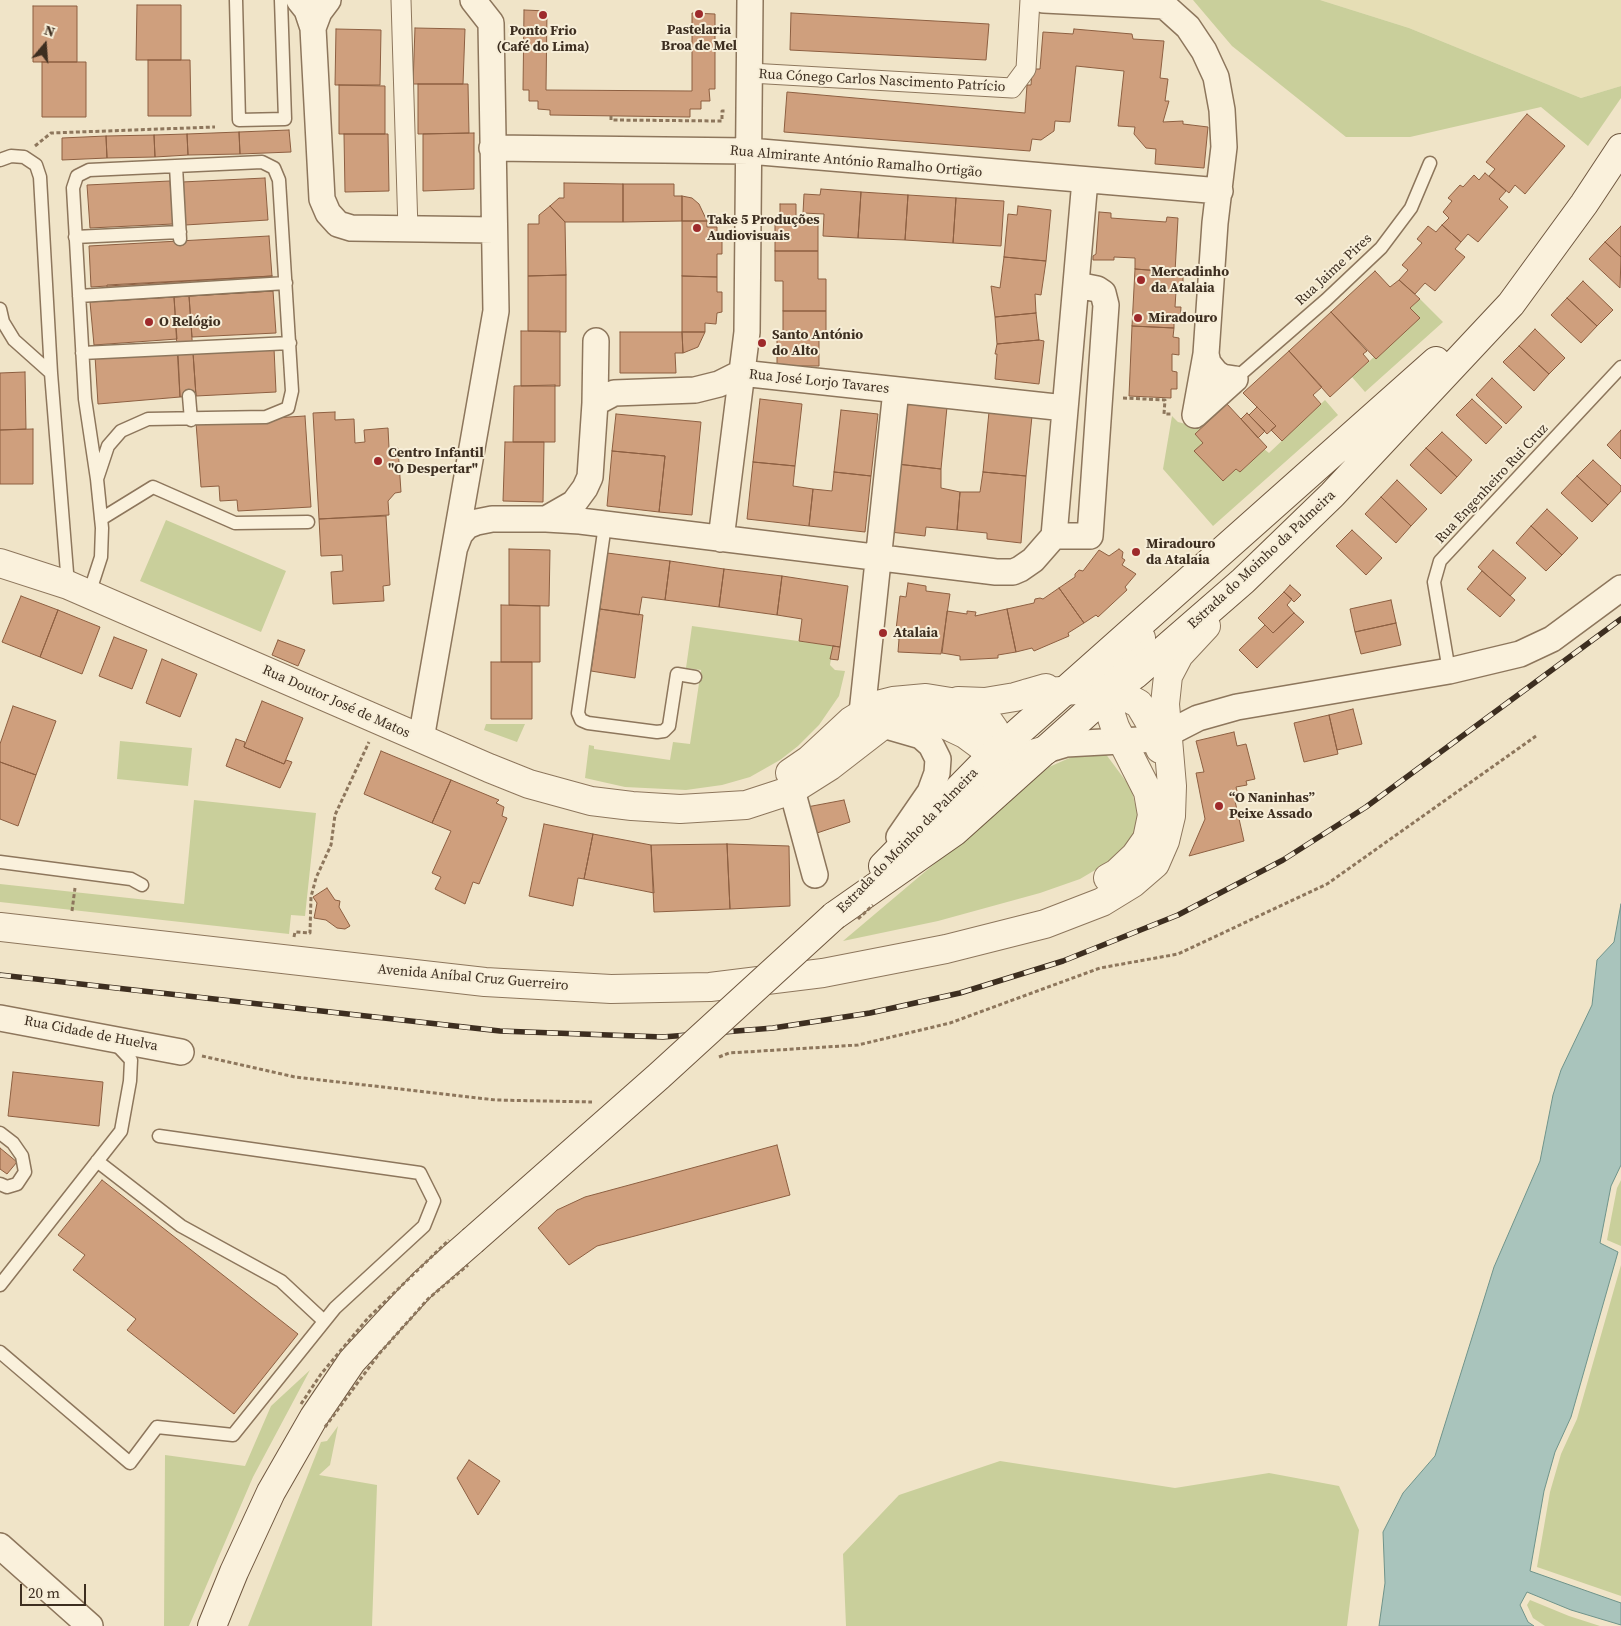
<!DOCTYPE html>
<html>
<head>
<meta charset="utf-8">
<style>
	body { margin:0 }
	#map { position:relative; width:1621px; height:1626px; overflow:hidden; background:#f0e4c8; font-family:"Source Serif 4",serif }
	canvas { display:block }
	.north { position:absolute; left:20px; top:20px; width:50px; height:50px; -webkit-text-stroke:4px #f7eed8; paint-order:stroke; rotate:18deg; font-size:14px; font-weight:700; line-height:20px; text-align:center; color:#3d2e20 }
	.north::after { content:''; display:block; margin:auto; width:18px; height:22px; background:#3d2e20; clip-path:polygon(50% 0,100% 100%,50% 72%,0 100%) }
	.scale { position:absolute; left:20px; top:1584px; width:66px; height:22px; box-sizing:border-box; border:2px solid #3d2e20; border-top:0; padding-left:6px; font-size:15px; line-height:18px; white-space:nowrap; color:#3d2e20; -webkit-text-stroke:4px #f7eed8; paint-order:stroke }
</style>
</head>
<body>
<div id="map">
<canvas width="1621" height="1626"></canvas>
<div class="north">N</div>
<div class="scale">20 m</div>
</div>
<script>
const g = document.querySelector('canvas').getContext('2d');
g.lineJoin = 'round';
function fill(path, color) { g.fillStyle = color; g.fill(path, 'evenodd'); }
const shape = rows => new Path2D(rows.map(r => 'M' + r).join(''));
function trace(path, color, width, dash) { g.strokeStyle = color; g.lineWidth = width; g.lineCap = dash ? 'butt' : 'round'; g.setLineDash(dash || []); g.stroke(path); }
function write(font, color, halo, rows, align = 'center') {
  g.font = font + ' "Source Serif 4",serif'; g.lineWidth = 4; g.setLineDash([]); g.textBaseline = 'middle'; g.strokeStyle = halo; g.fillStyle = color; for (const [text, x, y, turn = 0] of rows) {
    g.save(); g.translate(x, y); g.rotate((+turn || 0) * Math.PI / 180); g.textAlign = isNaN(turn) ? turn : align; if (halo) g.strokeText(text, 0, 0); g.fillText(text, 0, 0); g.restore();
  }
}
const farmland = shape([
	[1320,0,1621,0,1621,86,1581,98,1409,28]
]);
const green = shape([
	[1193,0,1320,0,1409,28,1581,98,1621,86,1621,98,1588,146,1541,107,1410,137,1346,137,1232,46],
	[1420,299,1443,322,1365,392,1352,377,1374,357,1376,359,1419,318,1410,308],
	[1325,400,1338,415,1213,526,1163,469,1172,416,1178,422,1201,428,1195,434,1203,443,1195,451,1223,481,1236,469,1240,472,1264,449,1269,453],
	[166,520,286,571,261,632,140,581],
	[692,626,833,646,830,665,835,670,845,671,839,696,819,725,798,746,780,760,750,777,722,785,686,790,625,787,585,778,589,745,594,746,594,749,670,760,673,742,690,744,701,670,686,668],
	[486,724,525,724,517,742,484,730],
	[120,741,192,748,188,786,117,779],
	[1105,753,1131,788,1138,815,1133,837,1107,863,1080,879,1040,893,938,921,843,941,1049,767,1074,756],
	[194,800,316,813,305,916,291,915,289,934,0,902,0,884,184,904],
	[1621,1180,1621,1246,1607,1240,1617,1188],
	[1621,1265,1621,1596,1537,1567,1550,1492,1561,1454,1577,1419],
	[310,1370,253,1477,189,1626,164,1626,165,1455,245,1466,271,1406],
	[338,1426,330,1465,319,1475,377,1485,372,1626,248,1626,321,1442,327,1441],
	[1000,1461,1175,1488,1269,1473,1339,1486,1359,1530,1347,1626,846,1626,843,1554,899,1495],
	[1530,1600,1569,1616,1600,1626,1545,1626,1533,1618,1527,1605]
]);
const water = shape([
	[1621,904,1621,1165,1611,1186,1600,1243,1618,1252,1571,1417,1555,1452,1544,1491,1530,1571,1621,1603,1621,1625,1571,1610,1527,1592,1520,1605,1528,1622,1534,1626,1379,1626,1385,1583,1383,1532,1403,1493,1435,1456,1494,1267,1540,1161,1553,1095,1561,1070,1592,1005,1597,960,1614,942,1621,904]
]);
const building = shape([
	[137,5,181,5,181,60,136,60,137,5],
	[33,6,77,6,77,62,33,62,33,6],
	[524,10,547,11,546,90,692,91,692,13,715,14,715,89,709,89,710,101,701,101,701,109,690,109,690,117,550,115,550,110,538,109,538,101,529,101,529,90,523,90,524,10],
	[791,13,989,24,986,60,790,50,791,13],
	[415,28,465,29,463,84,413,84,415,28],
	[336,29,381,30,380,85,335,85,336,29],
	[1074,29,1132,34,1133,39,1164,41,1160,78,1168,79,1165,101,1169,101,1163,122,1183,121,1183,124,1208,127,1204,168,1155,164,1156,149,1146,148,1134,134,1135,127,1118,126,1124,71,1076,66,1070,122,1055,121,1054,131,1041,140,1032,139,1030,151,784,132,787,92,1025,113,1027,85,1031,85,1032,69,1040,69,1043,32,1073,34,1074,29],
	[148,60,190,60,191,116,148,116,148,60],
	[42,62,86,62,86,117,42,117,42,62],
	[418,84,468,84,469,133,418,134,418,84],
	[339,85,385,86,385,134,339,134,339,85],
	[1527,114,1565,146,1525,194,1515,185,1509,193,1489,176,1495,169,1486,162,1527,114],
	[289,130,291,152,240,154,239,132,289,130],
	[239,132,240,154,188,155,187,134,239,132],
	[474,133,474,189,423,191,423,134,474,133],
	[187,134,188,155,155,157,154,135,187,134],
	[344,134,388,134,389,191,345,192,344,134],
	[154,135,155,157,107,158,106,136,154,135],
	[106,136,107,158,62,160,62,138,106,136],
	[1485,173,1506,191,1499,199,1508,207,1478,242,1468,234,1461,242,1442,225,1449,218,1443,212,1452,201,1448,198,1460,185,1463,187,1474,175,1479,180,1485,173],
	[265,178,268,220,185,225,182,182,265,178],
	[170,181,173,224,90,228,87,185,170,181],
	[564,183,623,184,623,222,565,222,550,206,559,198,564,198,564,183],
	[623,184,674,184,674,196,682,196,682,221,623,222,623,184],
	[821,189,861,192,858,238,823,236,824,214,803,213,804,194,820,195,821,189],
	[861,192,908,195,905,240,858,238,861,192],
	[908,195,956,198,953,243,905,240,908,195],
	[682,196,692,198,699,204,707,221,682,221,682,196],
	[956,198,1004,201,1001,246,953,243,956,198],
	[780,204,796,204,796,218,818,218,818,251,775,251,775,219,780,220,780,204],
	[550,206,565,222,566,275,528,276,528,224,539,224,539,215,550,206],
	[1018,206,1051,210,1046,261,1004,257,1008,214,1017,215,1018,206],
	[1099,212,1111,213,1111,218,1166,222,1167,217,1178,218,1175,272,1135,269,1135,258,1114,257,1114,260,1093,260,1093,256,1096,254,1099,212],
	[682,221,707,221,707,227,717,227,717,234,722,234,722,254,717,254,717,277,682,276,682,221],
	[1442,225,1461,242,1455,249,1465,257,1435,291,1425,283,1415,294,1399,280,1408,270,1402,265,1422,243,1417,239,1428,226,1436,232,1442,225],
	[1621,226,1621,257,1605,242,1621,226],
	[269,236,272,276,91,287,89,246,269,236],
	[1605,242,1621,257,1620,288,1589,259,1605,242],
	[775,251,818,251,818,279,826,279,826,311,783,311,783,281,775,281,775,251],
	[1004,257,1046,261,1041,295,1035,294,1036,313,995,317,991,286,1000,288,1004,257],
	[1135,269,1183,273,1183,291,1176,291,1175,307,1181,307,1180,321,1174,321,1174,328,1132,326,1135,269],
	[1375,271,1390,287,1399,280,1420,299,1410,308,1420,318,1376,359,1331,312,1375,271],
	[566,275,566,332,528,331,528,276,566,275],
	[272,276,273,291,107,301,107,285,272,276],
	[682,276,717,277,717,292,722,292,722,312,717,313,716,324,705,323,705,332,682,332,682,276],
	[1583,281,1613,310,1597,326,1567,298,1583,281],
	[273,291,276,333,192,337,189,296,273,291],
	[189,296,196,396,180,397,174,297,189,296],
	[174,297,177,339,94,345,90,302,174,297],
	[1567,298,1597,326,1581,343,1551,315,1567,298],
	[783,311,826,311,826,336,819,336,819,366,777,366,777,334,783,334,783,311],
	[1331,312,1367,351,1363,354,1369,361,1330,397,1289,351,1331,312],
	[1036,313,1039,340,997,344,995,317,1036,313],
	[1132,326,1174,328,1173,337,1179,338,1179,355,1172,354,1172,371,1177,372,1177,389,1171,389,1171,398,1129,396,1132,326],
	[1535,329,1565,358,1549,374,1519,346,1535,329],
	[521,331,560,331,560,386,521,386,521,331],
	[620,332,682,332,683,353,675,353,676,373,620,373,620,332],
	[682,332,705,332,698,347,683,353,682,332],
	[1039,340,1044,341,1039,384,995,379,997,354,995,354,997,344,1039,340],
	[1519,346,1549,374,1534,391,1503,362,1519,346],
	[274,348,276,392,196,396,193,352,274,348],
	[1289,351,1322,387,1313,395,1321,404,1282,441,1271,430,1276,426,1243,393,1289,351],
	[178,352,180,397,98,404,95,356,178,352],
	[25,372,26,429,0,430,0,373,25,372],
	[1492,378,1522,407,1506,424,1476,395,1492,378],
	[555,385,555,442,513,442,514,386,555,385],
	[760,399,802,404,795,466,753,462,760,399],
	[1472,399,1502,427,1486,444,1456,415,1472,399],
	[904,403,947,407,941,469,897,464,904,403],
	[1227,404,1267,447,1240,472,1236,469,1223,481,1194,451,1203,443,1195,434,1227,404],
	[1257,407,1276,426,1267,434,1249,415,1257,407],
	[841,410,878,414,871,476,834,472,841,410],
	[335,412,335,420,354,419,355,443,365,442,364,430,388,428,389,448,398,448,401,492,395,493,388,501,389,515,319,519,313,413,335,412],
	[989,412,1032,416,1026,476,983,472,989,412],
	[1247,413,1265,431,1258,438,1241,419,1247,413],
	[616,414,701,422,692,515,659,512,665,456,612,451,616,414],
	[305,416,311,507,238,511,237,500,220,501,219,486,201,487,196,423,305,416],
	[33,429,33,484,0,484,0,430,33,429],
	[1621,430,1621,459,1607,445,1621,430],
	[1442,432,1472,460,1457,477,1426,448,1442,432],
	[505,442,544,442,543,502,503,501,505,442],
	[1426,448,1457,477,1441,494,1410,465,1426,448],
	[612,451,665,456,659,512,607,506,612,451],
	[1593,460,1621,486,1621,491,1608,505,1577,476,1593,460],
	[753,462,795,466,793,486,813,489,809,526,747,519,753,462],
	[897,464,941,469,941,488,960,492,957,530,926,527,925,536,890,532,897,464],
	[834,472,871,476,865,532,809,526,813,489,832,491,834,472],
	[983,472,1026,476,1021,543,987,539,987,533,957,530,960,492,980,492,983,472],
	[1577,476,1608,505,1592,522,1561,493,1577,476],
	[1397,480,1427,509,1411,526,1381,497,1397,480],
	[1381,497,1411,526,1396,543,1365,514,1381,497],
	[1547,509,1578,538,1562,555,1531,526,1547,509],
	[386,516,390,585,383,586,384,601,333,604,331,572,343,571,342,555,321,556,319,519,386,516],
	[1531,526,1562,555,1546,571,1516,543,1531,526],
	[1352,530,1382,558,1366,575,1336,546,1352,530],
	[509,549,550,550,549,606,509,605,509,549],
	[1119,549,1123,552,1122,558,1125,560,1122,565,1136,574,1125,587,1127,590,1098,617,1096,615,1084,623,1059,588,1075,577,1075,574,1079,570,1083,571,1099,550,1109,556,1119,549],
	[1493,550,1526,578,1510,596,1478,567,1493,550],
	[607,553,670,561,665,600,642,597,639,615,600,609,607,553],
	[670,561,724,569,719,607,665,600,670,561],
	[724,569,782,576,777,615,719,607,724,569],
	[1482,571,1515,600,1500,617,1467,589,1482,571],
	[782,576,848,586,840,647,799,641,802,619,777,615,782,576],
	[908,583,926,586,926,591,950,594,941,654,898,652,899,639,895,638,900,596,906,597,908,583],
	[1290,585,1301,595,1294,602,1284,592,1290,585],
	[1059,588,1084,623,1068,633,1069,636,1034,651,1032,648,1016,652,1007,609,1034,603,1035,599,1040,598,1043,599,1059,588],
	[1284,592,1292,599,1287,605,1294,613,1273,633,1258,618,1284,592],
	[21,596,58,610,40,657,2,642,21,596],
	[1391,600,1396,623,1355,632,1350,609,1391,600],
	[501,605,540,606,540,662,501,662,501,605],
	[600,609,643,615,635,678,591,671,600,609],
	[1007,609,1016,652,998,655,998,658,960,660,960,656,942,653,947,611,967,614,967,611,976,612,975,616,1007,609],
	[58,610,100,627,82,674,40,657,58,610],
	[1294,613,1304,622,1257,668,1239,650,1265,625,1273,633,1294,613],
	[1396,623,1401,645,1361,654,1355,632,1396,623],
	[114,637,147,650,132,689,99,676,114,637],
	[278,640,305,650,298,666,272,655,278,640],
	[833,646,840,647,838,660,830,659,833,646],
	[162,659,197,674,180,717,146,703,162,659],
	[491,662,532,662,532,719,491,719,491,662],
	[262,701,303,718,284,764,244,747,262,701],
	[13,706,56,721,36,775,0,762,0,744,13,706],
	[1353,709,1362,744,1337,750,1329,715,1353,709],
	[1329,715,1338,754,1304,762,1294,723,1329,715],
	[1234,732,1237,746,1246,744,1255,779,1246,781,1247,785,1236,787,1237,791,1233,792,1244,841,1189,856,1205,819,1196,773,1204,772,1196,741,1234,732],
	[236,739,245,742,244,747,284,764,286,760,292,762,280,788,226,766,236,739],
	[381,751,451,780,432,823,364,794,381,751],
	[0,762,36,775,18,826,0,819,0,762],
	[451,780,499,800,496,803,504,807,502,816,507,818,479,884,473,882,465,904,435,889,441,877,432,873,451,831,432,823,451,780],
	[844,800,850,822,814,834,807,807,844,800],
	[544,824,593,834,584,879,578,878,573,906,529,896,544,824],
	[593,834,651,845,654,893,584,879,593,834],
	[727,844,730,909,654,912,651,845,727,844],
	[727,844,789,846,790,906,730,909,727,844],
	[327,888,335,900,340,901,339,907,350,926,345,929,337,928,326,920,314,918,317,903,313,897,327,888],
	[13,1072,103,1082,99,1126,8,1116,13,1072],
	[777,1145,790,1195,597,1246,569,1265,538,1228,557,1210,585,1197,777,1145],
	[0,1148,17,1162,7,1174,0,1169,0,1148],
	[102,1180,298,1334,234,1414,127,1330,136,1319,73,1270,85,1255,58,1235,102,1180],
	[469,1460,500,1481,478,1515,457,1478,469,1460]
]);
const path = shape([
	[611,116,611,120,722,121,722,111,725,111],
	[35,146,51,133,215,127],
	[1123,398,1165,400,1164,414,1172,414],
	[72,911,75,888],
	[294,937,295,932,310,933,311,897,316,878,331,845,335,815,369,742],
	[202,1056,295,1077,496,1100,592,1102],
	[719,1057,729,1053,858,1045,950,1023,1100,968,1178,954,1327,884,1536,736]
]);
const service = shape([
	[236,0,239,120,285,119,281,0],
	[0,160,11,156,24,157,36,165,40,177,51,373,14,340,3,322,0,309],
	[176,166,180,239],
	[75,237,180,232],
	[79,296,286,283],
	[82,353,290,343],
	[51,373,68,585],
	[1235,379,1326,300,1381,248,1411,208,1430,163],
	[189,396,191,420],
	[101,519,153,487,235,523,308,522],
	[605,525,578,713,581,720,588,723,657,732,664,731,669,726,677,674,695,677],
	[89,594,101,557,102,528,97,479,108,446,121,431,148,419,266,417,288,408,292,391,279,180,274,168,262,162,89,170,77,176,73,188,85,399,97,479],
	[1449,671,1434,582,1440,561,1621,367],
	[0,862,131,879,142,885],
	[0,1133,13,1143,22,1156,25,1172,17,1184,7,1187,0,1184],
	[97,1161,181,1226,281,1281,324,1321],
	[0,1285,121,1131,130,1081,131,1060,115,1043],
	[0,1352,130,1463,157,1427,233,1435,335,1308,424,1226,434,1201,420,1173,159,1136]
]);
const pedestrian = shape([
	[401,0,408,230],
	[750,73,1012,88,1026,69,1030,0]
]);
const minor = shape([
	[299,0,307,10,313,28],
	[328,0,319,12,313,28,322,199,328,213,338,224,351,228,494,230],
	[1044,0,1164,6],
	[1158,0,1188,27,1204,51,1216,77,1222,110,1224,147,1215,223,1206,354,1208,363,1216,373,1222,377,1235,379],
	[492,148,749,151,1220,191],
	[1206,354,1195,415,1235,379],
	[595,403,596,341],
	[546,519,574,503,585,488,590,477,595,403,614,393,695,390,719,384,741,373,1065,408],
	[1054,536,1090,536,1106,305,1103,293,1097,289,1077,285],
	[721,539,747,332,750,0],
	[455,547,460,534,467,526,477,522,492,519,546,519,580,521,996,572,1013,572,1020,569,1033,560,1054,536,1085,180],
	[883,725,921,736,931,745,938,759,937,773,930,792,899,837],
	[865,730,862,713,896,390],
	[421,739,496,311,491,23,473,0],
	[1046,750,1066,744,1157,739,1198,718,1237,707,1449,671,1520,654,1552,639,1621,588],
	[792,790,815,875],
	[0,1018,181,1052],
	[0,1546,90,1626]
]);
const tertiary = shape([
	[0,563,68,585,489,768,529,784,591,801,632,806,680,809,746,805,792,790,830,766,883,725,906,718,922,718,946,725,965,734,984,748,1005,755,1026,756,1046,750],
	[1028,693,1096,689,1123,695,1139,704,1149,721,1160,749],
	[958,701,985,702,1015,697,1046,688],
	[790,773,809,760,851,721,877,705,893,701,926,698,957,703,974,710,987,719,994,729,998,739,992,771,987,783,976,800,961,813],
	[1108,878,1117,873,1135,856,1147,839,1152,815,1148,792,1115,727,1109,709,1108,680,1112,670,1127,650,1141,638],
	[0,927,485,982,611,989,710,987,823,973,946,949,1045,924,1102,902,1133,883,1155,864,1165,841,1171,816,1172,786,1165,704,1168,676,1179,655,1206,626]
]);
const secondary = shape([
	[883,866,987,760,1436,361],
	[834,916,954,832,1109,693,1136,674,1243,581,1332,495,1511,304,1584,204,1621,148],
	[212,1626,234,1572,271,1492,314,1417,352,1361,424,1283,472,1241]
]);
const rail = shape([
	[0,975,500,1031,663,1037,773,1028,870,1013,960,993,1063,961,1178,915,1283,860,1366,807,1621,619]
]);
const pathBridge = shape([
	[858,919,873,905],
	[301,1404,321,1374,368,1318,449,1240],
	[325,1427,379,1354,428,1299,468,1265]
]);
const secondaryBridge = shape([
	[472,1241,659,1076,834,916]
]);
const markers = [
	[699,14,5,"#9e2a2b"],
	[543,15,5,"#9e2a2b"],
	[697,228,5,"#9e2a2b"],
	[1141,280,5,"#9e2a2b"],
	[1138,318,5,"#9e2a2b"],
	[149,322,5,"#9e2a2b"],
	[762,343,5,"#9e2a2b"],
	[378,461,5,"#9e2a2b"],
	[1136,552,5,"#9e2a2b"],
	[883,633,5,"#9e2a2b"],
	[1219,806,5,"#9e2a2b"]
];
const poiNames = [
	["Pastelaria",699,30,"center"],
	["Broa de Mel",699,46,"center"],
	["Ponto Frio",543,31,"center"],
	["(Café do Lima)",543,47,"center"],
	["Take 5 Produções",707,220],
	["Audiovisuais",707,236],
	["Mercadinho",1151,272],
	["da Atalaia",1151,288],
	["Miradouro",1148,318],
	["O Relógio",159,322],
	["Santo António",772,335],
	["do Alto",772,351],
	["Centro Infantil",388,453],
	["\"O Despertar\"",388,469],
	["Miradouro",1146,544],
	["da Atalaia",1146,560],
	["Atalaia",893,633],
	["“O Naninhas”",1229,798],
	["Peixe Assado",1229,814]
];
const streetNames = [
	["Rua Cónego Carlos Nascimento Patrício",882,81,3],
	["Rua Almirante António Ramalho Ortigão",856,162,5],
	["Rua Jaime Pires",1334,270,-43],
	["Rua José Lorjo Tavares",819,382,6],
	["Rua Engenheiro Rui Cruz",1492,484,-47],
	["Estrada do Moinho da Palmeira",1262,560,-43],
	["Rua Doutor José de Matos",336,702,24],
	["Estrada do Moinho da Palmeira",908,841,-46],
	["Avenida Aníbal Cruz Guerreiro",473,978,5],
	["Rua Cidade de Huelva",91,1034,11]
];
fill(farmland, '#e6deb5');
fill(green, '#c9cf9b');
fill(water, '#a9c4bc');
trace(water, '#6f938a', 1);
fill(building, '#cf9f7d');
trace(building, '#8d5f41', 1);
trace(service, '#8d765c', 15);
trace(pedestrian, '#8d765c', 21);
trace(minor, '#8d765c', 28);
trace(tertiary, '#8d765c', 30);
trace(secondary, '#6f573f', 30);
trace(path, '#8d765c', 3, [4, 2.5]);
trace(service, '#faf1dc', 12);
trace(pedestrian, '#faf1dc', 19);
trace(minor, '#faf1dc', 25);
trace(tertiary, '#faf1dc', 28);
trace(secondary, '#faf1dc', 28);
trace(rail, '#3d2e20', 5.5);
trace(rail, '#f7eed8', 4, [11]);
trace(secondaryBridge, '#6f573f', 30, []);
trace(pathBridge, '#8d765c', 3, [4, 2.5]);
trace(secondaryBridge, '#faf1dc', 28);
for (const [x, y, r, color] of markers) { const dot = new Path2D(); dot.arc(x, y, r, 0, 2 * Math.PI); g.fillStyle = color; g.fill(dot); trace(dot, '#f7eed8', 2); }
write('bold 14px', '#3d2e20', '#f7eed8', poiNames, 'left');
write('14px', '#3d2e20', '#f7eed8', streetNames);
</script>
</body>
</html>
